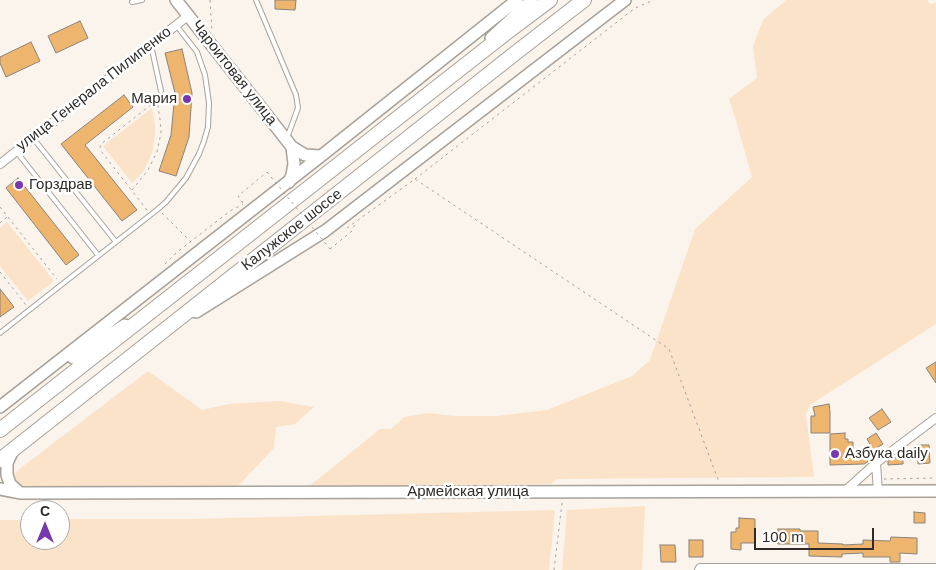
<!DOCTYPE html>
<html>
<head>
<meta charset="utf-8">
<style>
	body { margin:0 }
	#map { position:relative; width:936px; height:570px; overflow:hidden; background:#fbf4ec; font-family:Arial,sans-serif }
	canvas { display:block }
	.north { position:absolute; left:20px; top:500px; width:50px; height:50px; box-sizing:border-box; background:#fff; border:1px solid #abaaa9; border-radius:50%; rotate:0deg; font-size:14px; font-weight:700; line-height:20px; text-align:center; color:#2e2b28 }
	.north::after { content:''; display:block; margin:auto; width:18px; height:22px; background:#7738ad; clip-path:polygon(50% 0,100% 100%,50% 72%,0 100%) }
	.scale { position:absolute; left:754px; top:528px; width:120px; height:22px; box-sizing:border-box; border:2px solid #2e2b28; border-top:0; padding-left:6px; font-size:15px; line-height:18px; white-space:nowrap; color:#2e2b28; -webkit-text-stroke:4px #fff; paint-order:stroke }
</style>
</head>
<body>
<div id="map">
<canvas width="936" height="570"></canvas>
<div class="north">С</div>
<div class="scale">100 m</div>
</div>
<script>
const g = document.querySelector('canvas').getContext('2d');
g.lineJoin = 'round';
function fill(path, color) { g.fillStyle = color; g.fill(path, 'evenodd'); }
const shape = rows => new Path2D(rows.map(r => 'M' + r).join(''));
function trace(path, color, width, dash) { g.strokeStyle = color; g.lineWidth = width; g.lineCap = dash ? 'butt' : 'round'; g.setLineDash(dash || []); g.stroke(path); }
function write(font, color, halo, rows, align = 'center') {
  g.font = font + ' Arial,sans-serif'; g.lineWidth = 5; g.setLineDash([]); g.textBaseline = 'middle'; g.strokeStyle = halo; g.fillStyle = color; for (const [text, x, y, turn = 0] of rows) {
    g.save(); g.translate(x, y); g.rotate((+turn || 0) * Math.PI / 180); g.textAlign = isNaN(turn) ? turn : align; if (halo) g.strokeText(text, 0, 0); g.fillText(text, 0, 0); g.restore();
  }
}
const green = shape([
	[786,0,927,0,930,4,936,3,936,324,810,405,806,414,814,477,557,479,551,484,307,488,380,429,391,429,404,417,428,413,455,416,497,416,547,410,632,376,650,360,695,229,752,177,737,124,729,99,757,78,753,46,763,20],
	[152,108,155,125,155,135,152,153,144,171,132,183,103,146],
	[7,222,54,281,28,301,0,266,0,228],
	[148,371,202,410,229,404,280,401,314,407,295,424,276,427,274,448,239,485,225,492,19,489,14,473],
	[645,506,642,570,562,570,567,510],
	[555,510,549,570,0,570,0,520,30,520,30,540,60,540,60,519,191,519]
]);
const building = shape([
	[275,0,296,0,295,10,275,9,275,0],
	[80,21,88,38,56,53,48,36,80,21],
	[31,42,40,61,6,77,0,63,0,57,31,42],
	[182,49,192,93,189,137,176,176,159,171,171,135,175,93,165,53,182,49],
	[124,95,133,107,85,145,137,210,122,221,61,144,124,95],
	[18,178,79,255,66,265,6,188,18,178],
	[0,289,14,307,0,317,0,289],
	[936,362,936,383,926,368,936,362],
	[829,404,830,411,830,433,811,433,811,416,815,416,813,407,829,404],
	[882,409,891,422,878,430,869,418,882,409],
	[845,433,845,439,848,439,848,442,853,442,853,454,870,444,867,439,876,433,883,444,867,454,871,460,864,464,830,465,830,434,845,433],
	[917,445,929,445,930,463,918,464,917,445],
	[903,457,903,464,888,465,888,461,892,458,903,457],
	[914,512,925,513,925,523,914,523,914,512],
	[739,518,755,519,755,543,741,543,741,550,731,549,731,532,736,532,736,528,739,528,739,518],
	[778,529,800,529,800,531,818,531,818,543,843,544,843,545,863,544,863,540,890,541,891,537,917,538,917,554,900,553,900,562,890,562,890,557,863,557,863,553,842,554,842,557,809,556,809,544,778,544,778,529],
	[689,540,703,540,703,557,689,557,689,540],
	[660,545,675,545,676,562,661,562,660,545]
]);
const path = shape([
	[210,0,212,31],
	[415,179,635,8,654,0],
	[132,190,148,170,157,152,161,133,160,119,157,100],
	[243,203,238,196,267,172],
	[0,207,57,279],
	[147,210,101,151,100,147,101,144,157,100,158,97],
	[162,213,191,242],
	[0,223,7,217],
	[347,228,415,179,669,349,719,482],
	[330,249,352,231,355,224],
	[165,264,176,253,230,211,243,204],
	[0,272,26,305],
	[884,479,936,478],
	[554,570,562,503]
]);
const lane = shape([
	[256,0,296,95,298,108,287,138],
	[132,2,142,0],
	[151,45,161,91],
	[33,138,116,242],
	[16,151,98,255],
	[0,333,158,209,166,202,186,178,199,154,204,141,208,127,209,103,205,75,197,52,176,25]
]);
const street = shape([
	[0,164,189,15],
	[876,463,878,492],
	[844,492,876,463,936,418],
	[699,570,700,568,936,568]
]);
const secondary = shape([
	[176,0,292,147,305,155,321,156],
	[491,38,532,0],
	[289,182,292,175,294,164,292,147],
	[196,312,325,231,625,0],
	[73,358,125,325],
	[0,407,321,156,517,0],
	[13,450,7,463,7,475,10,484,19,492],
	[0,489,21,493,936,491]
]);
const highway = shape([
	[0,430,506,33,550,0],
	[0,460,518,51,584,0]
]);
const pathBridge = shape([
	[267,172,330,249]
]);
const markers = [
	[187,99,5,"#7738ad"],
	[19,185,5,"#7738ad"],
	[835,454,5,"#7738ad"]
];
const streetNames = [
	["Чароитовая улица",234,73,52],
	["улица Генерала Пилипенко",94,89,-38],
	["Калужское шоссе",292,230,-38],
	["Армейская улица",468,492]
];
const poiNames = [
	["Мария",177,99,"right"],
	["Горздрав",29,185],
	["Азбука daily",845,454]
];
fill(green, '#fbe3c9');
fill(building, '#eeb56e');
trace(building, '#89837b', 1);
trace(lane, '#a7a199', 6);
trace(street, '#a7a199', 10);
trace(secondary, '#a7a199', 14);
trace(highway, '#a7a199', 16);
trace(path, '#a5a09a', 1, [2.5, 4]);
trace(lane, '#fff', 4);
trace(street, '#fff', 8);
trace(secondary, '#fff', 11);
trace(highway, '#fff', 14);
trace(pathBridge, '#a5a09a', 1, [2.5, 4]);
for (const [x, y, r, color] of markers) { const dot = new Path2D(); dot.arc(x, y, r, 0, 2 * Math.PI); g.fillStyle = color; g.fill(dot); trace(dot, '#fff', 2); }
write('15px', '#2e2b28', '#fff', streetNames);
write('15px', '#2e2b28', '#fff', poiNames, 'left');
</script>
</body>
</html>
